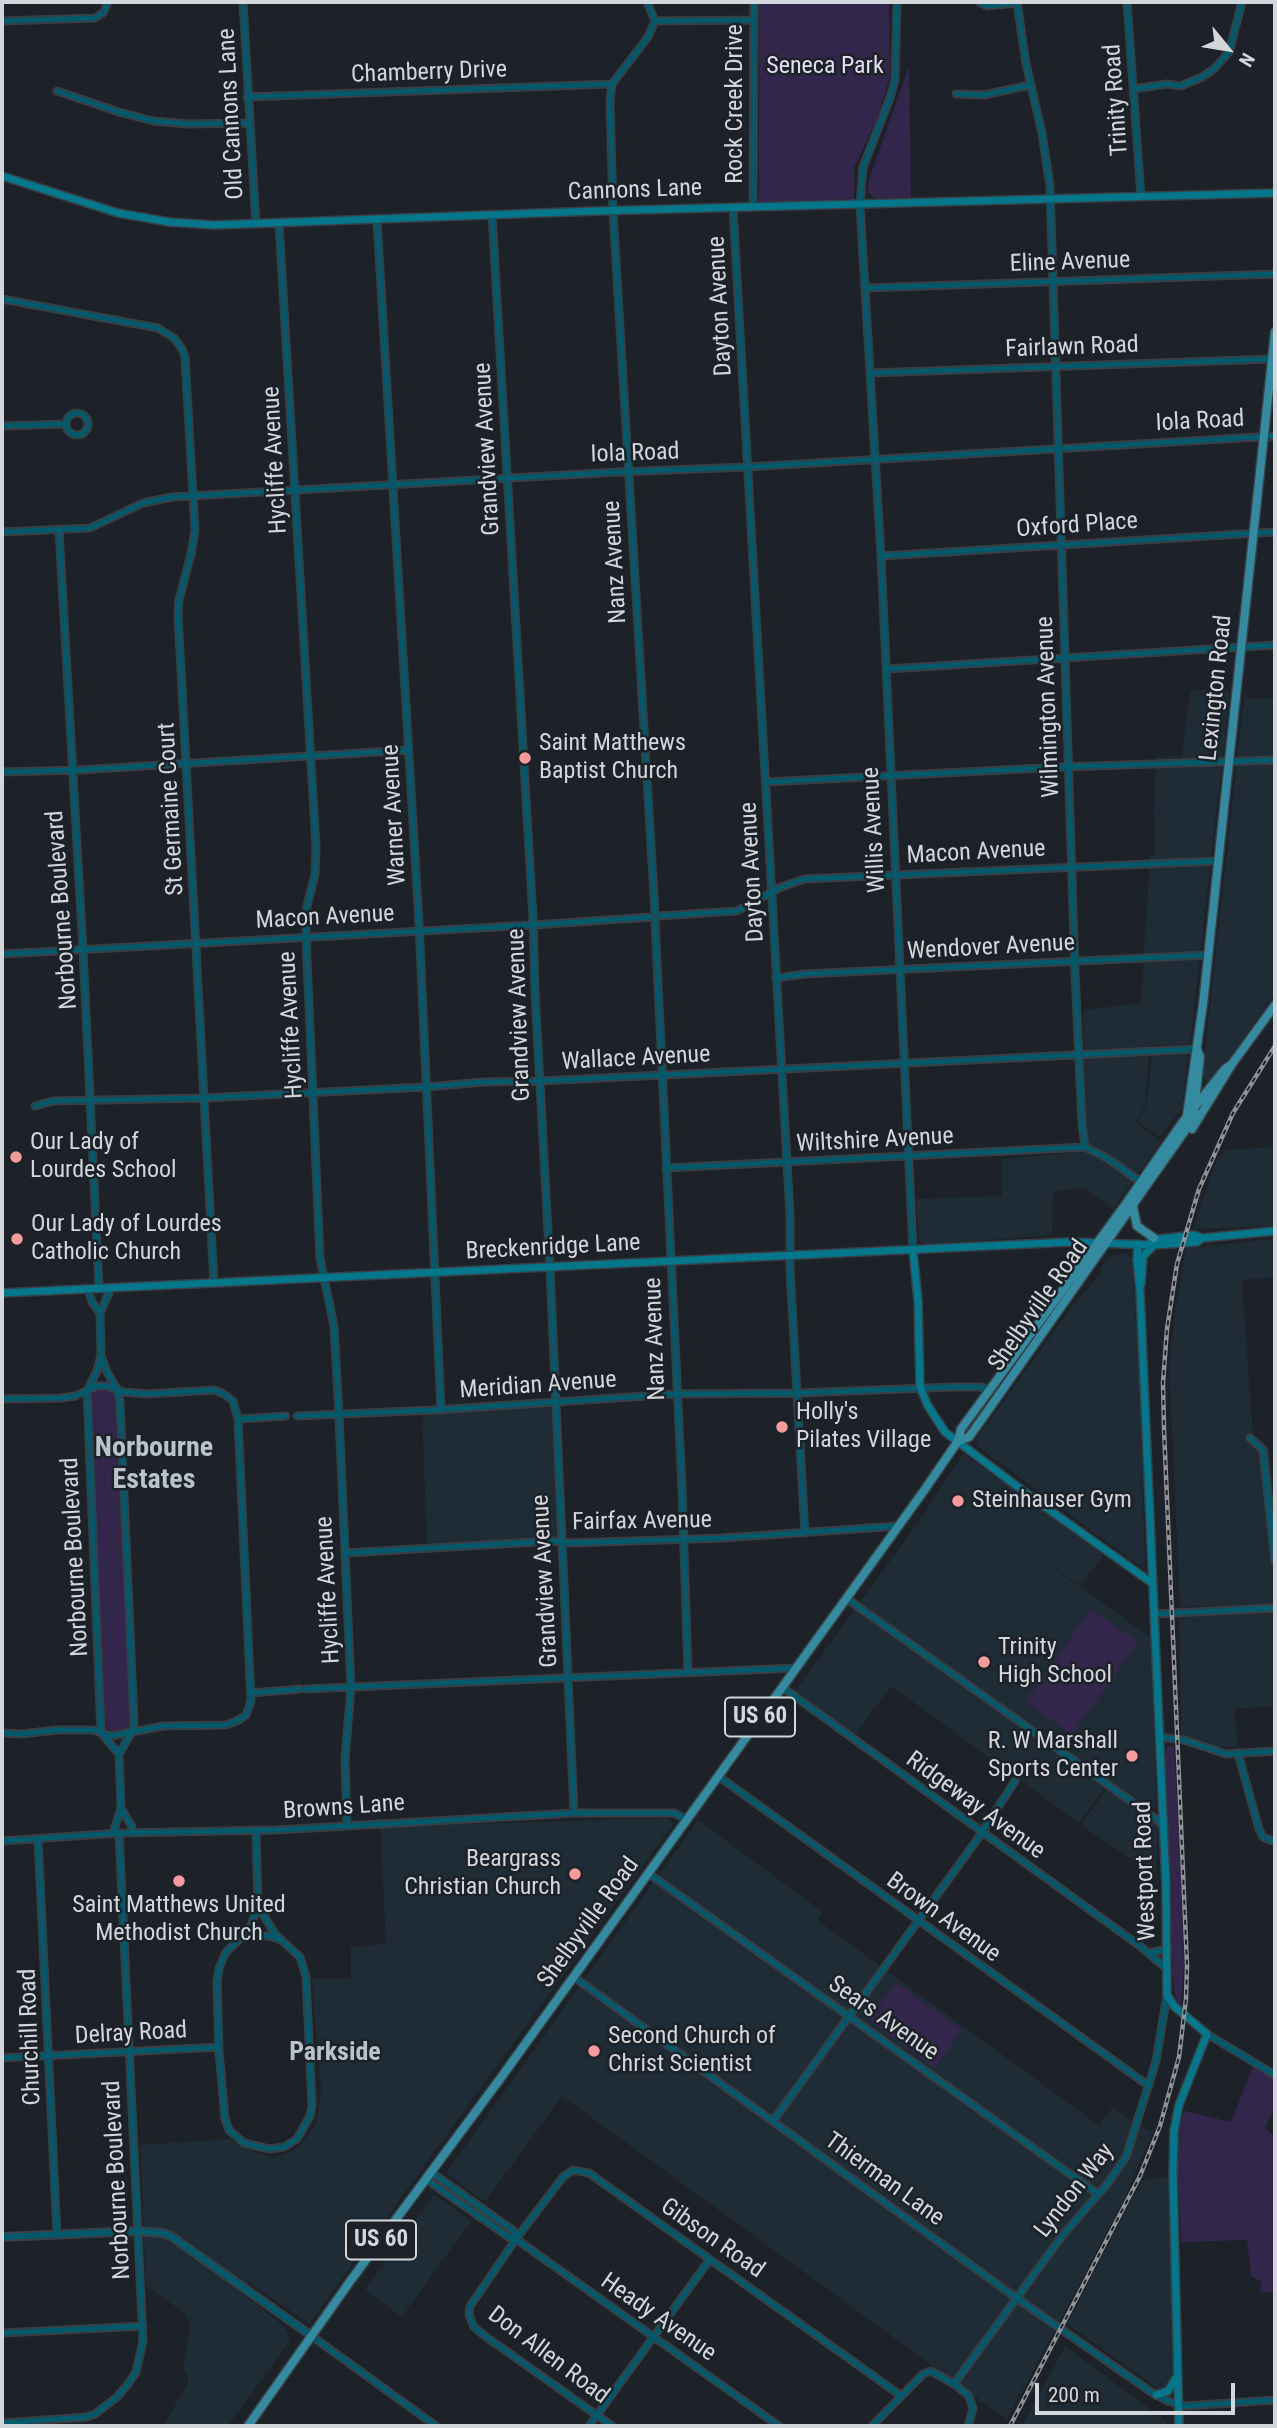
<!DOCTYPE html>
<html>
<head>
<meta charset="utf-8">
<style>
	body { margin:0 }
	#map { position:relative; width:1277px; height:2428px; overflow:hidden; background:#1c2228; font-family:"Roboto Condensed",sans-serif }
	canvas { display:block }
	.frame { position:absolute; inset:0; border:4px solid #d3d7db; pointer-events:none }
	.north { position:absolute; left:1193px; top:14px; width:70px; height:70px; -webkit-text-stroke:5px #1c2228; paint-order:stroke; rotate:120deg; font-size:19px; font-weight:700; line-height:28px; text-align:center; color:#d3d7db }
	.north::after { content:''; display:block; margin:auto; width:24px; height:32px; background:#d3d7db; clip-path:polygon(50% 0,100% 100%,50% 72%,0 100%) }
	.scale { position:absolute; left:1035px; top:2383px; width:200px; height:32px; box-sizing:border-box; border:4px solid #d3d7db; border-top:0; padding-left:9px; font-size:21px; line-height:24px; white-space:nowrap; color:#d3d7db; -webkit-text-stroke:5px #1c2228; paint-order:stroke }
</style>
</head>
<body>
<div id="map">
<canvas width="1277" height="2428"></canvas>
<div class="frame"></div>
<div class="north">N</div>
<div class="scale">200 m</div>
</div>
<script>
const g = document.querySelector('canvas').getContext('2d');
g.lineJoin = 'round';
function fill(path, color) { g.fillStyle = color; g.fill(path, 'evenodd'); }
const shape = rows => new Path2D(rows.map(r => 'M' + r).join(''));
function trace(path, color, width, dash) { g.strokeStyle = color; g.lineWidth = width; g.lineCap = dash ? 'butt' : 'round'; g.setLineDash(dash || []); g.stroke(path); }
function write(font, color, halo, rows, align = 'center') {
  g.font = font + ' "Roboto Condensed",sans-serif'; g.lineWidth = 5; g.setLineDash([]); g.textBaseline = 'middle'; g.strokeStyle = halo; g.fillStyle = color; for (const [text, x, y, turn = 0] of rows) {
    g.save(); g.translate(x, y); g.rotate((+turn || 0) * Math.PI / 180); g.textAlign = isNaN(turn) ? turn : align; if (halo) g.strokeText(text, 0, 0); g.fillText(text, 0, 0); g.restore();
  }
}
const built = shape([
	[1190,690,1230,691,1190,1044,1150,1046,1145,1105,1135,1122,1161,1142,1113,1209,1084,1188,1053,1191,1052,1235,926,1245,919,1241,916,1199,1002,1196,1002,1159,1086,1151,1083,1010,1141,1003,1150,856,1155,856,1154,810,1156,757,1182,756],
	[1244,698,1275,699,1275,994,1220,1071,1211,1081,1207,1081,1202,1077],
	[1188,1054,1182,1108,1163,1134,1158,1136,1137,1121,1146,1106,1152,1055],
	[1275,1147,1275,1226,1193,1229,1216,1161,1225,1150],
	[1275,1239,1275,1277,1242,1280,1253,1435,1266,1443,1269,1449,1275,1505,1275,1604,1180,1607,1169,1367,1175,1310,1186,1248],
	[1125,1253,1132,1259,1133,1265,1136,1326,1138,1326,1145,1570,977,1446,977,1438,1080,1295,1094,1305,1082,1295,1102,1271,1100,1269,1106,1261,1112,1255],
	[549,1406,553,1411,559,1533,554,1538,427,1545,422,1414],
	[963,1454,1105,1552,1081,1586,1029,1550,1151,1638,1156,1808,1148,1808,1110,1781,1079,1823,891,1686,855,1735,795,1691,919,1521],
	[1275,1612,1275,1706,1234,1709,1238,1747,1213,1747,1181,1735,1179,1617],
	[1107,1788,1158,1824,1156,1876,1081,1825],
	[665,1818,674,1823,309,2324,249,2282,241,2292,284,2326,290,2341,228,2426,163,2426,188,2383,188,2376,183,2368,190,2328,186,2314,146,2286,140,2145,230,2139,252,2151,273,2158,297,2149,316,2124,321,2091,312,1979,351,1978,351,1947,386,1944,380,1827],
	[698,1820,823,1912,817,1920,1099,2125,1113,2107,1134,2123,1153,2132,1122,2204,1007,2420,562,2096,485,2202,446,2173],
	[1169,2176,1174,2377,1167,2387,1159,2389,1067,2324,1142,2180],
	[434,2194,471,2221,402,2317,365,2290],
	[1065,2346,1166,2421,1166,2426,1022,2426]
]);
const green = shape([
	[759,2,889,2,890,76,877,119,854,168,854,199,759,202],
	[909,66,911,197,876,199,868,193,868,183],
	[99,1389,111,1390,117,1401,131,1718,127,1728,116,1733,107,1728,103,1712,90,1399,93,1392],
	[1091,1609,1138,1642,1072,1735,1026,1702],
	[1167,1745,1174,1747,1181,1871,1184,1965,1181,2006,1176,1998,1173,1984,1165,1763],
	[896,1982,962,2030,935,2068,869,2020],
	[1253,2066,1275,2079,1275,2108,1265,2127,1275,2138,1275,2293,1260,2292,1261,2282,1251,2276,1247,2240,1181,2242,1177,2157,1180,2127,1184,2111,1231,2122]
]);
const minor = shape([
	[243,2,256,224],
	[647,2,655,21,648,37,612,84,610,101,613,211,655,912],
	[897,2,895,80,890,98,863,167,860,205,881,556,913,1251],
	[979,2,987,6,1017,3],
	[1017,2,1026,64,1042,133,1050,186,1075,973,1082,1124,1085,1147,1107,1158,1141,1182],
	[1127,2,1141,197],
	[2,21,95,18,103,13,108,2],
	[655,21,754,20],
	[1134,89,1167,84,1181,86,1202,77,1214,69,1229,52,1242,2],
	[57,91,119,112,153,121,188,124,249,123],
	[956,94,984,95,1030,85],
	[247,97,612,84],
	[753,207,754,2],
	[733,208,790,1215,790,1270,805,1533],
	[492,215,533,918,535,993,550,1268,574,1813],
	[377,220,419,923,441,1410],
	[279,224,316,847,315,874,307,906,306,936,320,1258,334,1326,339,1415,351,1688,345,1759,347,1824],
	[866,288,1275,274],
	[2,299,158,328,174,338,182,349,185,357,195,531,191,554,179,600,178,615,214,1283],
	[870,373,1272,359],
	'66 424a11 11 0 1 1 22 0a11 11 0 1 1-22 0Z',
	[2,426,65,424],
	[59,530,83,950,99,1288],
	[2,532,90,528,143,503,172,497,618,472,747,467,1275,436],
	[881,556,1275,532],
	[887,669,1275,645],
	[2,772,78,770,409,750],
	[766,782,1062,767,1275,760],
	[659,916,737,911,779,888,804,879,1218,861],
	[655,921,682,1488,688,1672],
	[2,954,533,925,651,917],
	[776,978,804,974,1207,955],
	[35,1106,53,1101,203,1098,426,1087,484,1082,540,1081,1197,1049],
	[666,1168,1085,1147],
	[109,1288,109,1293,100,1313,101,1355,97,1371,87,1391,101,1733,119,1754],
	[88,1289,92,1302,100,1313],
	[101,1355,107,1372,117,1389,120,1402,134,1722,132,1732,119,1754,121,1808,113,1833],
	[2,1399,61,1398,75,1396,97,1386,107,1386,124,1392,147,1394,214,1390,224,1394,233,1401,238,1419,251,1701,246,1715,239,1720,226,1725,163,1726,111,1736,93,1730,57,1730,21,1734,2,1733],
	[297,1416,434,1410,677,1394,798,1393,953,1387,982,1387,989,1392],
	[238,1419,286,1416],
	[1250,1438,1263,1450,1275,1561],
	[345,1553,554,1541,570,1543,723,1538,898,1526],
	[846,1598,1163,1824],
	[1154,1614,1275,1608],
	[782,1687,1140,1946,1168,1970],
	[306,1689,796,1668],
	[251,1693,300,1689],
	[1160,1737,1184,1740,1226,1754,1275,1751],
	[1238,1753,1259,1829,1263,1837,1275,1842],
	[718,1776,1149,2086],
	[121,1808,132,1827,131,1833],
	[256,1830,258,1906,251,1925,243,1936,226,1952,219,1968,217,1982,219,2052,225,2118,229,2130,244,2143,269,2149,284,2147,297,2139,310,2116,312,2105,306,1977,300,1957,275,1934,258,1906],
	[38,1839,57,2235],
	[2,1841,119,1833,276,1830,574,1813,674,1813,687,1820],
	[648,1873,1098,2194],
	[243,1936,270,1936,278,1939],
	[1148,1953,1168,1949],
	[574,1977,1008,2292,1151,2392,1168,2401,1185,2406,1275,2400],
	[1207,2034,1275,2075],
	[2,2058,219,2047],
	[773,2121,979,1837,1015,1781],
	[426,2179,510,2238,516,2239,514,2231,431,2172],
	[516,2239,779,2426],
	[2,2333,143,2326],
	[313,2337,436,2426],
	[954,2384,1062,2236,1108,2183,1126,2157,1156,2061,1167,1995],
	[2,2423,86,2417,95,2414,117,2397,128,2384,136,2372,143,2341,119,1833],
	[589,2426,710,2259],
	[612,2426,485,2336,474,2327,469,2315,470,2306,475,2299,516,2239,563,2177,573,2170,589,2173,900,2395],
	[872,2426,923,2374,931,2371,954,2384,969,2396,973,2409,968,2426]
]);
const tertiary = shape([
	[2,2237,138,2231,163,2233,171,2236,313,2337]
]);
const secondary = shape([
	[2,176,118,213,169,222,214,225,596,211,1275,193],
	[1151,1240,1194,1235,1202,1238],
	[1138,1244,1137,1260,1140,1291,1166,1885,1167,1995,1174,2006,1207,2034,1179,2105,1174,2131,1173,2174,1179,2426],
	[913,1251,918,1301,920,1387,928,1406,945,1432,1030,1496,1152,1583],
	[1141,1284,1143,1256,1154,1245],
	[2,1293,1070,1242,1154,1245,1197,1242,1202,1238,1275,1231],
	[1156,2395,1168,2391,1176,2378]
]);
const primary = shape([
	[1187,1115,1203,1004,1275,332],
	[1192,1129,1232,1064,1275,1005],
	[1133,1207,1137,1226,1154,1238],
	[958,1441,969,1437,982,1419,1189,1125,1194,1113,1196,1093,1200,1057,1197,1049],
	[248,2426,351,2280,500,2079,923,1492,958,1441,961,1429,1125,1205,1182,1123,1225,1069,1232,1064]
]);
const rail = shape([
	[1010,2426,1140,2176,1160,2126,1179,2057,1186,1999,1187,1965,1164,1429,1163,1383,1167,1329,1177,1264,1199,1189,1233,1113,1275,1046]
]);
const markers = [
	[525,758,7,"#f59b9c"],
	[16,1157,7,"#f59b9c"],
	[17,1239,7,"#f59b9c"],
	[782,1427,7,"#f59b9c"],
	[958,1501,7,"#f59b9c"],
	[984,1662,7,"#f59b9c"],
	[1132,1756,7,"#f59b9c"],
	[575,1874,7,"#f59b9c"],
	[179,1881,7,"#f59b9c"],
	[594,2051,7,"#f59b9c"]
];
const shields = [
	[760,1717,70],
	[381,2240,70]
];
const shieldNames = [
	["US 60",760,1717],
	["US 60",381,2240]
];
const parkNames = [
	["Seneca Park",825,67]
];
const streetNames = [
	["Chamberry Drive",429,73,-2],
	["Trinity Road",1117,100,-94],
	["Rock Creek Drive",736,104,-90],
	["Old Cannons Lane",232,114,-93],
	["Cannons Lane",635,191,-2],
	["Eline Avenue",1070,263,-2],
	["Dayton Avenue",721,306,-93],
	["Fairlawn Road",1072,348,-2],
	["Iola Road",1200,422,-3],
	["Grandview Avenue",488,449,-93],
	["Iola Road",635,454,-2],
	["Hycliffe Avenue",276,460,-93],
	["Oxford Place",1077,526,-4],
	["Nanz Avenue",616,562,-93],
	["Lexington Road",1217,688,-84],
	["Wilmington Avenue",1049,707,-92],
	["St Germaine Court",172,809,-93],
	["Warner Avenue",395,815,-93],
	["Willis Avenue",875,830,-93],
	["Macon Avenue",976,853,-3],
	["Dayton Avenue",753,872,-93],
	["Norbourne Boulevard",63,910,-94],
	["Macon Avenue",325,918,-3],
	["Wendover Avenue",991,948,-3],
	["Grandview Avenue",520,1015,-92],
	["Hycliffe Avenue",292,1025,-93],
	["Wallace Avenue",636,1059,-3],
	["Wiltshire Avenue",875,1141,-3],
	["Breckenridge Lane",553,1248,-3],
	["Shelbyville Road",1039,1306,-55],
	["Nanz Avenue",656,1339,-92],
	["Meridian Avenue",538,1386,-4],
	["Fairfax Avenue",642,1522,-1],
	["Norbourne Boulevard",76,1557,-93],
	["Grandview Avenue",546,1581,-93],
	["Hycliffe Avenue",329,1590,-93],
	["Ridgeway Avenue",975,1806,36],
	["Browns Lane",344,1808,-4],
	["Westport Road",1146,1871,-92],
	["Brown Avenue",943,1918,36],
	["Shelbyville Road",589,1923,-54],
	["Sears Avenue",883,2019,35],
	["Delray Road",131,2034,-3],
	["Churchill Road",31,2037,-92],
	["Norbourne Boulevard",118,2180,-93],
	["Thierman Lane",884,2180,36],
	["Lyndon Way",1075,2191,-52],
	["Gibson Road",712,2239,35],
	["Heady Avenue",658,2318,35],
	["Don Allen Road",548,2356,37]
];
const poiNames = [
	["Saint Matthews",539,744],
	["Baptist Church",539,772],
	["Our Lady of",30,1143],
	["Lourdes School",30,1171],
	["Our Lady of Lourdes",31,1225],
	["Catholic Church",31,1253],
	["Holly's",796,1413],
	["Pilates Village",796,1441],
	["Steinhauser Gym",972,1501],
	["Trinity",998,1648],
	["High School",998,1676],
	["R. W Marshall",1118,1742,"right"],
	["Sports Center",1118,1770,"right"],
	["Beargrass",561,1860,"right"],
	["Christian Church",561,1888,"right"],
	["Saint Matthews United",179,1906,"center"],
	["Methodist Church",179,1934,"center"],
	["Second Church of",608,2037],
	["Christ Scientist",608,2065]
];
const neighbourhoodNames = [
	["Parkside",335,2053]
];
const quarterNames = [
	["Norbourne",154,1449],
	["Estates",154,1481]
];
fill(built, '#1f2b35');
fill(green, '#32264b');
trace(minor, '#393f45', 9);
trace(tertiary, '#393f45', 10);
trace(secondary, '#393f45', 10);
trace(primary, '#393f45', 11);
trace(minor, '#005a6b', 5);
trace(tertiary, '#005a6b', 6);
trace(secondary, '#03778c', 7);
trace(primary, '#348b9f', 8);
trace(rail, '#8f9398', 4.5);
trace(rail, '#1c2228', 2, [5]);
for (const [x, y, r, color] of markers) { const dot = new Path2D(); dot.arc(x, y, r, 0, 2 * Math.PI); g.fillStyle = color; g.fill(dot); trace(dot, '#1c2228', 2.5); }
for (const [x, y, w] of shields) { const box = new Path2D(); box.roundRect(x - w / 2, y - 19.5, w, 39, 5); g.fillStyle = '#1c2228'; g.fill(box); trace(box, '#d3d7db', 2); }
write('bold 23px', '#d3d7db', null, shieldNames);
write('24px', '#e2ddf2', '#1c2228', parkNames);
write('24px', '#d3d7db', '#1c2228', streetNames);
write('24px', '#d3d7db', '#1c2228', poiNames, 'left');
write('bold 26px', '#bac3cb', '#1c2228', neighbourhoodNames);
write('bold 28px', '#bac3cb', '#1c2228', quarterNames);
</script>
</body>
</html>
